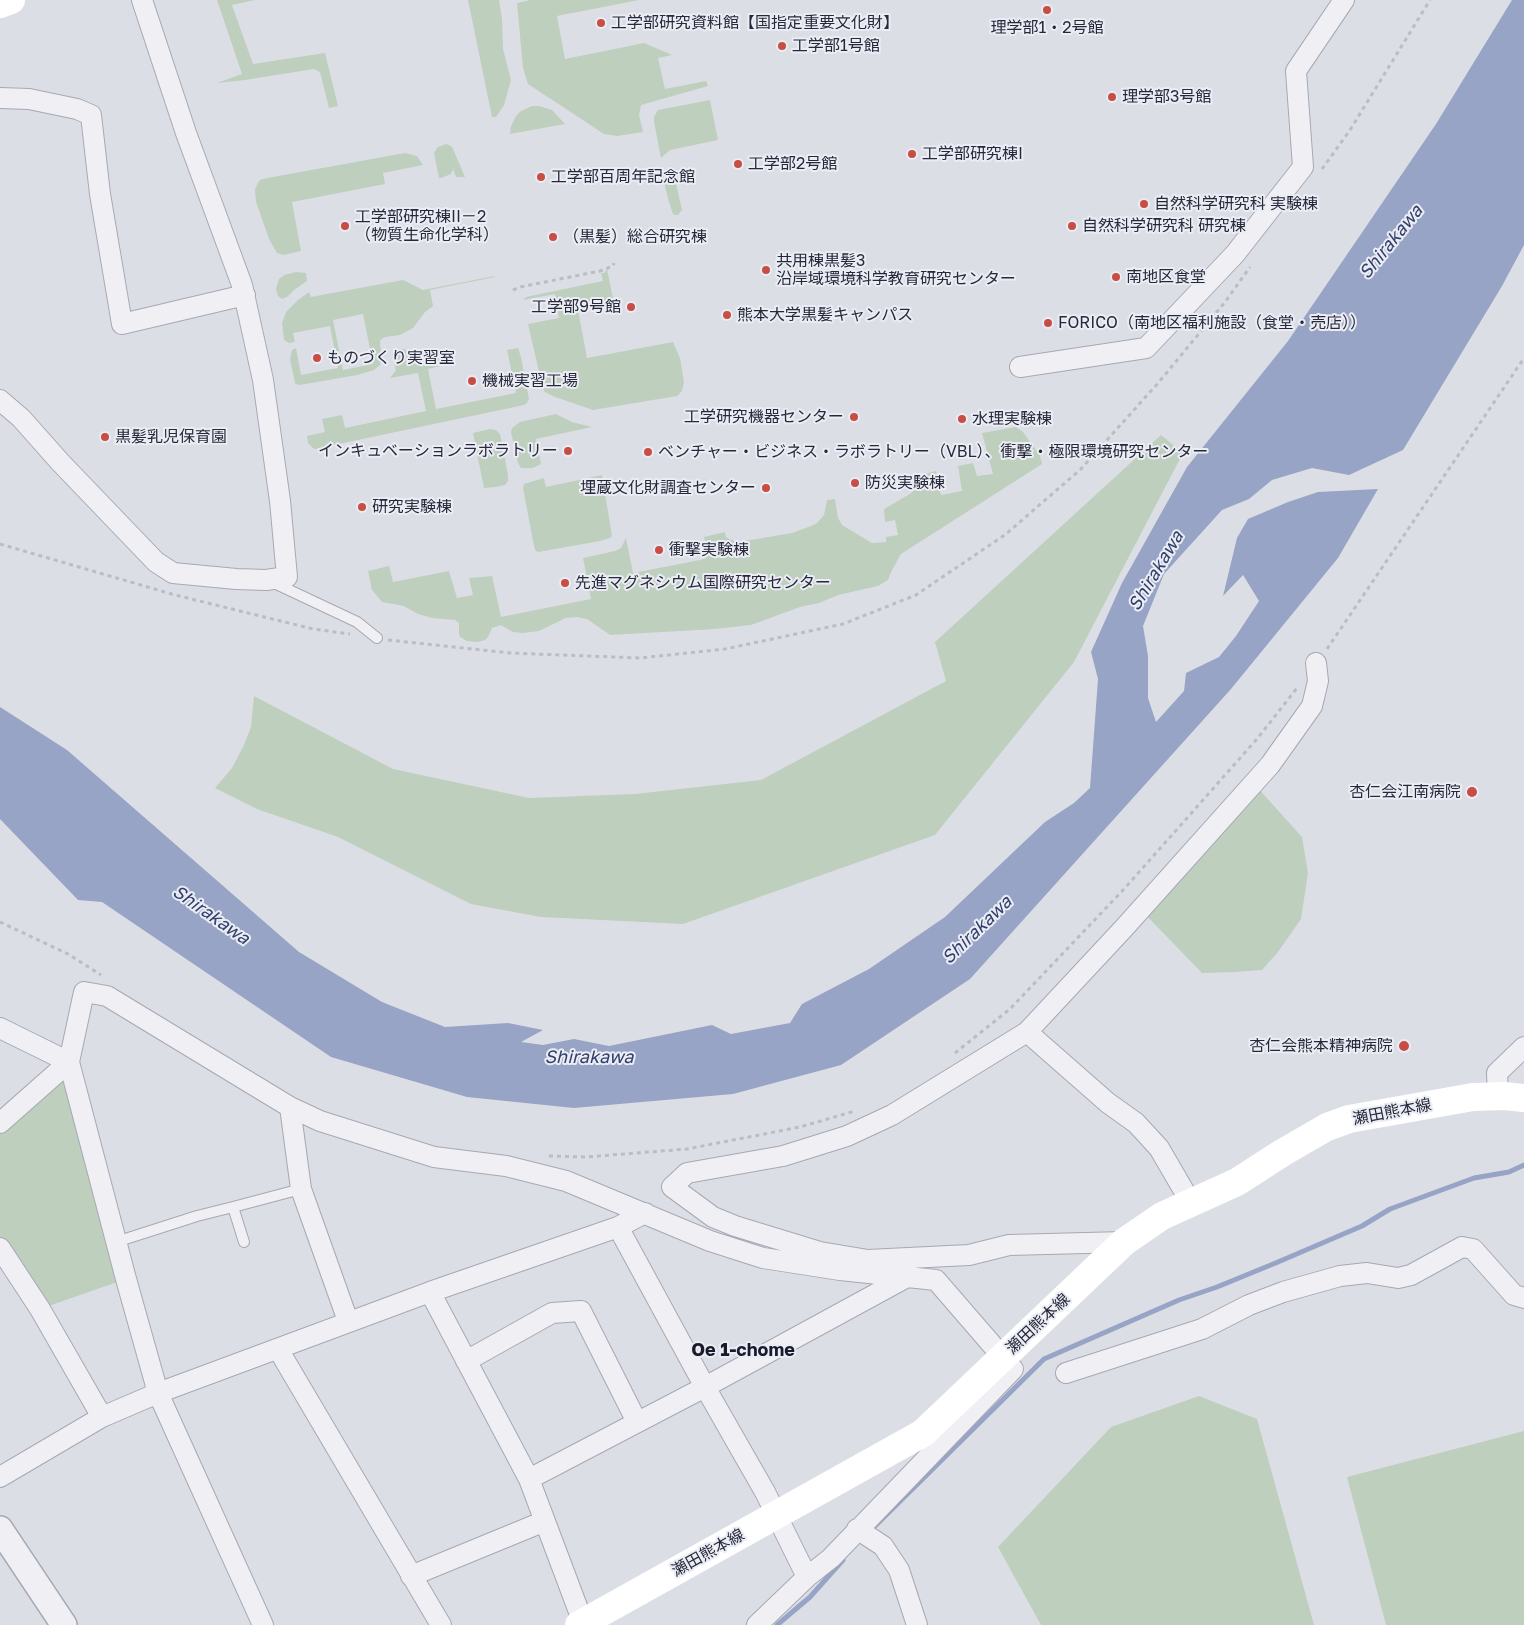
<!DOCTYPE html>
<html>
<head>
<meta charset="utf-8">
<style>
	body { margin:0 }
	canvas { display:block; background:#dcdee6 }
</style>
</head>
<body>
<canvas width="1524" height="1625"></canvas>
<script>
const g = document.querySelector('canvas').getContext('2d');
g.lineJoin = 'round';
function fill(path, color) { g.fillStyle = color; g.fill(path, 'evenodd'); }
const shape = rows => new Path2D(rows.map(r => 'M' + r).join(''));
function trace(path, color, width, dash) { g.strokeStyle = color; g.lineWidth = width; g.lineCap = dash ? 'butt' : 'round'; g.setLineDash(dash || []); g.stroke(path); }
function write(font, color, halo, rows, align = 'center') {
  g.font = font + ' "Golos Text","Noto Sans JP",sans-serif'; g.lineWidth = 4; g.setLineDash([]); g.textBaseline = 'middle'; g.strokeStyle = halo; g.fillStyle = color; for (const [text, x, y, turn = 0] of rows) {
    g.save(); g.translate(x, y); g.rotate((+turn || 0) * Math.PI / 180); g.textAlign = isNaN(turn) ? turn : align; if (halo) g.strokeText(text, 0, 0); g.fillText(text, 0, 0); g.restore();
  }
}
const green = shape([
	[217,0,255,0,232,5,253,64,325,53,338,106,329,108,320,72,314,69,245,80,217,83,242,74],
	[468,0,499,0,502,19,503,49,511,80,504,105,496,117,492,117],
	[530,0,639,0,557,16,565,59,644,43,672,55,658,58,665,89,706,81,708,86,641,105,639,115,643,132,617,136,604,134,528,84,523,68,517,3],
	[710,100,718,140,670,150,661,158,654,122,654,117,658,110],
	[532,106,539,106,552,110,565,124,510,134,511,126,516,116,521,111],
	[446,144,451,146,453,149,465,177,456,177,453,169,451,174,441,178,439,178,434,153,438,147],
	[405,153,417,156,423,165,383,173,385,184,292,202,301,251,284,255,277,253,269,239,256,202,255,189,259,181,262,179],
	[666,169,673,172,675,179,682,210,678,215,675,215,673,214,669,202,663,178,663,174],
	[607,269,614,303,578,310,587,358,673,342,680,358,684,382,682,391,677,396,593,410,555,397,545,392,543,389,528,324,559,318,555,294,523,300,526,297,603,281,601,273,604,273],
	[296,272,306,273,307,281,294,290,287,297,282,299,278,296,276,289,279,279,284,275],
	[495,276,495,277,430,290,433,306,425,312,413,328,400,335,385,337,380,340,381,361,380,365,374,370,357,375,300,385,296,384,295,383,290,359,292,350,296,348,301,375,338,368,330,326,293,333,295,342,289,343,284,340,282,323,286,312,298,300,309,292,311,297,403,280,423,290],
	[363,314,373,364,343,370,333,320],
	[518,348,521,357,529,399,527,403,524,405,315,449,313,448,308,443,307,436,325,432,322,419,342,415,345,428,426,411,418,373,390,378,396,370,392,354,395,350,405,349,410,357,415,359,437,354,443,356,444,365,428,369,436,409,516,393,507,350],
	[556,414,572,422,592,427,536,439,541,464,533,468,521,468,518,463,511,432,512,428,520,422],
	[1016,427,1023,432,1040,456,1042,464,901,554,891,572,888,580,878,586,838,595,819,603,800,607,751,625,715,629,610,635,587,619,576,617,566,618,539,631,523,633,513,632,501,625,492,628,488,637,485,640,478,642,467,641,460,637,459,633,459,623,455,620,432,618,418,614,404,606,382,602,372,590,368,571,389,566,393,582,449,571,457,598,473,595,469,578,492,576,501,617,591,599,583,558,615,551,621,548,626,538,633,573,700,560,706,558,708,554,704,537,725,532,726,537,731,540,739,542,792,533,811,526,817,523,824,515,827,500,835,499,838,518,842,525,872,543,886,542,886,537,898,535,895,520,885,522,884,509,910,494,917,487,921,479,921,475,936,471,941,495,962,491,958,466,973,463,977,476,993,474,982,433],
	[490,429,496,430,500,434,508,475,508,481,505,485,496,487,484,488,473,433],
	[1161,435,1183,453,1074,662,935,835,683,924,541,917,471,904,338,837,257,809,215,788,232,768,244,745,251,727,254,696,393,769,529,798,635,794,761,780,946,681,935,642],
	[602,475,612,536,610,538,600,541,538,552,535,550,532,536,523,488,524,484,544,478,546,487],
	[1256,786,1302,837,1308,873,1301,919,1278,952,1262,970,1235,972,1202,973,1141,910],
	[69,1062,126,1279,40,1309,0,1248,0,1123],
	[1199,1396,1257,1419,1314,1625,1041,1625,998,1547,1111,1427],
	[1524,1431,1524,1625,1386,1625,1347,1477]
]);
const water = shape([
	[1512,0,1524,0,1524,245,1502,286,1403,450,1349,475,1312,468,1272,480,1249,499,1222,510,1164,574,1143,626,1148,656,1148,698,1156,722,1184,691,1186,673,1219,657,1236,636,1259,601,1243,575,1223,596,1237,538,1248,519,1288,502,1318,492,1378,489,1338,558,1231,689,970,979,841,1065,733,1094,574,1108,467,1097,331,1057,102,902,78,900,0,819,0,707,67,750,299,952,382,1002,445,1027,508,1023,543,1030,521,1042,543,1045,574,1039,609,1046,712,1025,731,1034,790,1023,802,1004,869,969,945,917,1045,822,1074,803,1090,788,1098,679,1091,652,1122,583,1187,467,1288,341,1436,124]
]);
const stream = shape([
	[874,1527,1044,1359,1179,1300,1217,1287,1278,1262,1362,1226,1390,1209,1474,1178,1509,1172,1524,1165],
	[777,1625,810,1597,843,1560]
]);
const path = shape([
	[1322,169,1350,130,1430,0],
	[513,290,520,287,600,271,613,266,614,263],
	[0,544,175,595,313,629,350,634],
	[388,640,510,653,640,658,725,649,843,624,916,595,1006,534,1081,469,1159,382,1225,302,1250,267],
	[1327,649,1524,358],
	[0,922,68,954,101,975],
	[955,1053,1010,1009,1125,888,1257,739,1297,688],
	[549,1156,586,1157,687,1149,800,1127,855,1111]
]);
const service = shape([
	[272,582,357,622,377,638],
	[116,1242,197,1216,233,1207],
	[244,1242,233,1207,301,1189]
]);
const minor = shape([
	[0,98,29,99,77,109,91,115,100,194,122,324,245,295],
	[1020,367,1146,348,1235,254,1303,167,1296,71,1344,0],
	[0,400,21,418,60,462,156,562,173,573,236,579,266,580,287,577,280,501,263,380,242,285,186,133,142,0],
	[0,1028,69,1062],
	[1027,1032,1108,1103,1136,1123,1159,1148,1191,1203],
	[1498,1096,1497,1073,1524,1047],
	[290,1107,301,1189,348,1321],
	[0,1123,69,1062],
	[618,1227,705,1387,765,1492,807,1577],
	[1124,1242,1009,1245,969,1255,868,1260,820,1252,735,1226,713,1217,672,1187,687,1173,783,1156,847,1136,892,1115,1027,1032,1124,928,1270,765,1312,706,1318,681,1316,663],
	[0,1248,40,1309,102,1417],
	[430,1292,529,1479,584,1625],
	[278,1349,441,1625],
	[466,1361,552,1313,581,1311,637,1422],
	[1066,1373,1202,1329,1249,1305,1283,1292,1340,1276,1367,1273,1398,1278,1411,1275,1462,1247,1473,1249,1514,1295,1524,1298],
	[0,1477,102,1417,158,1393,430,1292,618,1227,645,1213],
	[529,1479,705,1387,907,1277],
	[857,1529,883,1546,899,1570,917,1625],
	[411,1576,545,1521],
	[263,1625,158,1393,126,1279,69,1062,84,992,107,996,290,1107,320,1121,434,1157,506,1166,566,1181,710,1241,763,1258,840,1270,936,1280,1013,1369,831,1558,807,1577,757,1625]
]);
const tertiary = shape([
	[0,1529,64,1625]
]);
const secondary = shape([
	[0,4,11,0],
	[579,1625,923,1433,1124,1242,1162,1216,1237,1182,1282,1153,1327,1127,1349,1119,1473,1097,1504,1096,1524,1098]
]);
const markers = [
	[1047,10,5,"#c84d44"],
	[601,23,5,"#c84d44"],
	[782,46,5,"#c84d44"],
	[1112,97,5,"#c84d44"],
	[912,154,5,"#c84d44"],
	[738,164,5,"#c84d44"],
	[541,177,5,"#c84d44"],
	[1144,204,5,"#c84d44"],
	[345,226,5,"#c84d44"],
	[1072,226,5,"#c84d44"],
	[553,237,5,"#c84d44"],
	[766,270,5,"#c84d44"],
	[1116,277,5,"#c84d44"],
	[631,307,5,"#c84d44"],
	[727,315,5,"#c84d44"],
	[1048,323,5,"#c84d44"],
	[317,358,5,"#c84d44"],
	[472,381,5,"#c84d44"],
	[854,417,5,"#c84d44"],
	[962,419,5,"#c84d44"],
	[105,437,5,"#c84d44"],
	[568,451,5,"#c84d44"],
	[648,452,5,"#c84d44"],
	[855,483,5,"#c84d44"],
	[766,488,5,"#c84d44"],
	[362,507,5,"#c84d44"],
	[659,550,5,"#c84d44"],
	[565,583,5,"#c84d44"],
	[1472,792,6,"#c84d44"],
	[1404,1046,6,"#c84d44"]
];
const poiNames = [
	["工学部研究資料館【国指定重要文化財】",611,23],
	["理学部1・2号館",1047,28,"center"],
	["工学部1号館",792,46],
	["理学部3号館",1122,97],
	["工学部研究棟I",922,154],
	["工学部2号館",748,164],
	["工学部百周年記念館",551,177],
	["自然科学研究科 実験棟",1154,204],
	["工学部研究棟II－2",355,217],
	["（物質生命化学科）",355,235],
	["自然科学研究科 研究棟",1082,226],
	["（黒髪）総合研究棟",563,237],
	["共用棟黒髪3",776,261],
	["沿岸域環境科学教育研究センター",776,279],
	["南地区食堂",1126,277],
	["工学部9号館",621,307,"right"],
	["熊本大学黒髪キャンパス",737,315],
	["FORICO（南地区福利施設（食堂・売店））",1058,323],
	["ものづくり実習室",327,358],
	["機械実習工場",482,381],
	["工学研究機器センター",844,417,"right"],
	["水理実験棟",972,419],
	["黒髪乳児保育園",115,437],
	["インキュベーションラボラトリー",558,451,"right"],
	["ベンチャー・ビジネス・ラボラトリー（VBL）、衝撃・極限環境研究センター",658,452],
	["防災実験棟",865,483],
	["埋蔵文化財調査センター",756,488,"right"],
	["研究実験棟",372,507],
	["衝撃実験棟",669,550],
	["先進マグネシウム国際研究センター",575,583],
	["杏仁会江南病院",1461,792,"right"],
	["杏仁会熊本精神病院",1393,1046,"right"]
];
const streetNames = [
	["瀬田熊本線",1392,1112,-11],
	["瀬田熊本線",1038,1324,-43],
	["瀬田熊本線",708,1553,-29]
];
const waterNames = [
	["Shirakawa",1391,242,-51],
	["Shirakawa",1156,571,-59],
	["Shirakawa",211,915,35],
	["Shirakawa",977,930,-44],
	["Shirakawa",589,1057]
];
const neighbourhoodNames = [
	["Oe 1-chome",743,1350]
];
fill(green, '#becfbe');
fill(water, '#98a4c5');
trace(stream, '#98a4c5', 5);
trace(service, '#a6a8b3', 12);
trace(minor, '#a6a8b3', 22);
trace(tertiary, '#a6a8b3', 28);
trace(path, '#bbbcc4', 3, [4, 4]);
trace(service, '#efeff4', 10);
trace(minor, '#efeff4', 20);
trace(tertiary, '#efeff4', 25);
trace(secondary, '#fff', 28);
for (const [x, y, r, color] of markers) { const dot = new Path2D(); dot.arc(x, y, r, 0, 2 * Math.PI); g.fillStyle = color; g.fill(dot); trace(dot, '#ebedf4', 2); }
write('16px', '#27293b', '#ebedf4', poiNames, 'left');
write('16px', '#27293b', '#ebedf4', streetNames);
write('italic 18px', '#33406d', '#ebedf4', waterNames);
write('bold 18px', '#191b2c', '#ebedf4', neighbourhoodNames);
</script>
</body>
</html>
